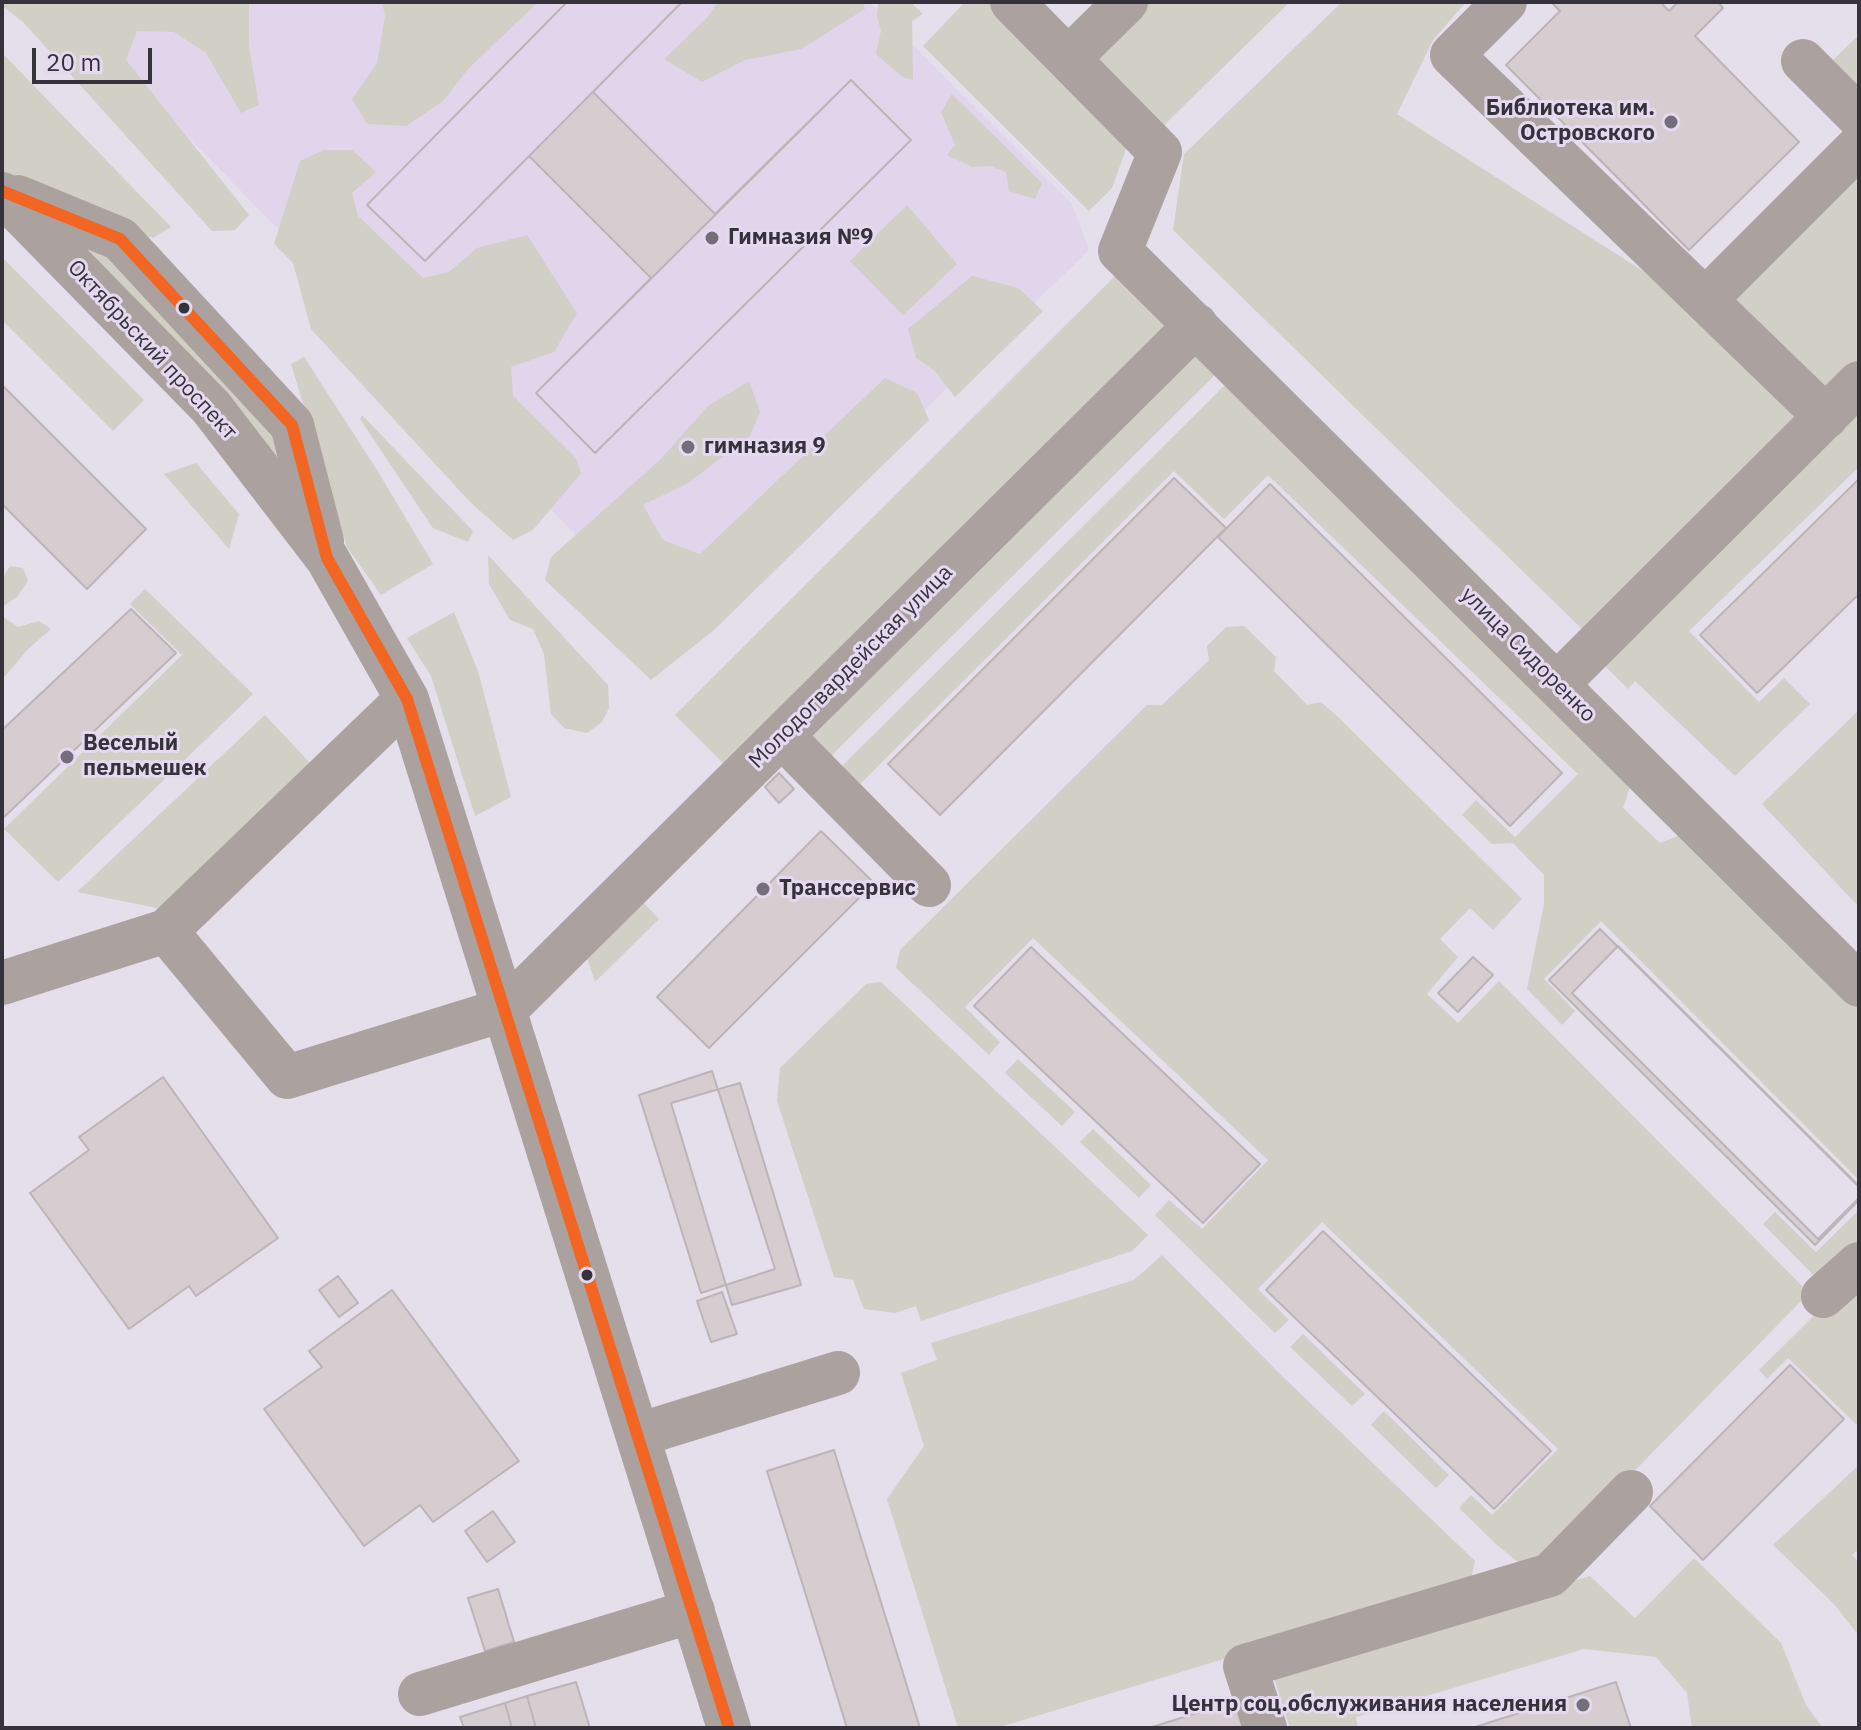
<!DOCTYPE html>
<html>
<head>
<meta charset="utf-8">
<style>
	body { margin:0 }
	#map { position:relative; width:1861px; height:1730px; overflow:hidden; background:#e5deeb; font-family:"IBM Plex Sans",sans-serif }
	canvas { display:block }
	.frame { position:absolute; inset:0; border:4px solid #36323b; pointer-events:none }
	.scale { position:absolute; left:32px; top:48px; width:120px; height:36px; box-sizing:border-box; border:4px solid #36323b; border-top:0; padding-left:10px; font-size:24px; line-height:28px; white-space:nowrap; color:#36323b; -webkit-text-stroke:6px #e5d9f0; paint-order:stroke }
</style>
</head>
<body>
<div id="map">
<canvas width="1861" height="1730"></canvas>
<div class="frame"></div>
<div class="scale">20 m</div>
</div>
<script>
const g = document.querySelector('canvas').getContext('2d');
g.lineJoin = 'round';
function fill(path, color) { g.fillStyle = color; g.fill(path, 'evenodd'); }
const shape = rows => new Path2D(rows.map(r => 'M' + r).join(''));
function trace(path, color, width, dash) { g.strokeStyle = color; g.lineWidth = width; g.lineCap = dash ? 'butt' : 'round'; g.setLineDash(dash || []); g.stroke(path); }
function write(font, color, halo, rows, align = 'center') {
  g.font = font + ' "IBM Plex Sans",sans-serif'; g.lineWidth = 6; g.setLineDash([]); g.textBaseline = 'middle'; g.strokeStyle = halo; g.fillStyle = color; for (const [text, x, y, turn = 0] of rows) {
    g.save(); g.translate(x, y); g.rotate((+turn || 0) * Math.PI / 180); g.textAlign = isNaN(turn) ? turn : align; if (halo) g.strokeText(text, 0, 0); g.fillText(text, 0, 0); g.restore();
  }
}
const built = shape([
	[57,2,870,2,1072,204,1089,250,683,645]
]);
const green = shape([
	[2,2,249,2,249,46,259,105,241,113,206,53,174,32,137,31,126,60,249,215,235,230,212,231,23,22,2,6],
	[382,2,538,2,468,69,443,101,406,126,367,124,352,99,377,63,385,16],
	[718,2,863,2,865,9,801,49,745,60,702,82,664,59,707,18],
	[878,2,910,2,923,14,912,21,913,80,902,77,876,54,881,31,877,17],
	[965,2,998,2,1126,149,1112,188,1089,211,923,46],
	[1148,2,1290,2,1163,126,1093,55],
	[1342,2,1466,2,1433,40,1397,114,1668,287,1806,416,1583,630,1173,230,1184,154],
	[1859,35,1859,89,1833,60],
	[2,53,171,227,153,238,7,180,2,176],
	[952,94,1042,183,1035,199,1009,191,1006,172,990,166,972,167,947,155,955,145,941,112],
	[324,150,352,150,376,172,352,193,358,216,423,278,449,272,477,248,527,235,577,313,554,352,511,367,513,396,576,458,581,473,533,530,513,540,470,502,311,329,293,263,274,244,300,161],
	[1859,168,1859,366,1830,395,1727,298],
	[907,205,957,264,903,315,850,261],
	[84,233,270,429,287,484,66,234],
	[2,257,144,400,113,431,2,320],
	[972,276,1018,288,1043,311,955,397,935,371,916,358,908,329],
	[1115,276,1170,330,729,769,675,715],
	[1194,351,1217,373,823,764,805,744],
	[304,357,377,470,433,564,381,595,347,547,291,364],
	[885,378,917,393,929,420,714,630,651,680,545,580,551,557,661,459,708,406,749,381,760,412,750,436,688,483,643,505,663,540,700,554],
	[1230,380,1633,778,1623,808,1660,843,1686,833,1859,1008,1859,1180,1601,921,1544,979,1575,1011,1562,1025,1527,989,1544,904,1544,875,1513,843,1492,844,1462,815,1476,800,1515,837,1578,774,1268,475,1224,519,1174,471,852,792,834,774],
	[1859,401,1859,467,1689,631,1759,702,1784,678,1810,704,1735,776,1635,681,1628,689,1596,657],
	[362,415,473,531,468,542,433,528,360,419],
	[196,463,239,514,229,549,164,474],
	[488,555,608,685,609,708,602,722,587,733,564,728,551,714,544,654,533,629,510,620,489,584],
	[10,566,23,568,28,581,17,597,2,607,2,579],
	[145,589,253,694,58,882,4,829,182,655,130,604],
	[454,612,478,671,511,797,475,816,431,676,407,638],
	[2,616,18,627,39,621,51,629,28,649,2,680],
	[1244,626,1276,657,1274,671,1307,705,1321,702,1339,718,1522,899,1493,930,1470,908,1440,939,1458,957,1427,994,1458,1023,1499,981,1809,1293,1548,1559,1524,1567,1497,1545,1459,1508,1471,1495,1492,1515,1558,1449,1322,1222,1258,1289,1289,1320,1275,1333,1155,1215,1169,1200,1202,1229,1268,1160,1033,938,965,1007,1000,1042,989,1055,896,968,900,950,1147,705,1162,705,1209,660,1207,646,1226,627],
	[1859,710,1859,907,1762,804],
	[265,715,312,765,162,909,77,892],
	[638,897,659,919,595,982,585,951],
	[881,982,1148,1235,1132,1251,921,1321,916,1306,895,1313,864,1309,853,1280,834,1277,777,1101,780,1068,866,984],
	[1018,1059,1075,1112,1062,1126,1005,1073],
	[1093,1129,1151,1185,1139,1198,1080,1142],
	[1859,1210,1859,1249,1823,1285,1763,1224,1775,1212,1816,1252],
	[1162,1255,1282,1376,1475,1561,1470,1584,997,1728,958,1728,887,1499,924,1446,901,1373,937,1360,931,1343,1134,1280],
	[1856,1274,1859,1278,1859,1427,1788,1358,1767,1379,1759,1370],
	[1303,1334,1365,1394,1352,1406,1290,1347],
	[1384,1411,1449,1475,1436,1488,1371,1425],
	[1859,1465,1859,1549,1852,1555,1859,1562,1859,1636,1834,1604,1773,1545],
	[1694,1558,1781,1643,1806,1705,1823,1728,1692,1728,1687,1693,1656,1657,1584,1649,1356,1717,1358,1728,1290,1728,1271,1669,1590,1576,1635,1618]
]);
const building = shape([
	[567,2,682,2,425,261,367,205,567,2],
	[567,2,682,2,593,92,715,214,851,80,911,140,595,453,536,393,651,278,529,156,425,261,367,205,567,2],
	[1551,2,1660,2,1669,11,1678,2,1718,2,1723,8,1695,36,1799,142,1689,250,1506,65,1560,11,1551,2],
	[851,80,911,140,595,453,536,393,851,80],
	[2,385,146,529,87,589,2,504,2,385],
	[1174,478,1226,528,940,815,888,764,1174,478],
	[1859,479,1859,594,1757,693,1700,635,1859,479],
	[1270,484,1562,773,1510,826,1218,537,1270,484],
	[131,609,176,653,2,819,2,730,131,609],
	[779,773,794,789,779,803,765,787,779,773],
	[821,831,874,883,709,1048,657,997,821,831],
	[1600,929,1859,1187,1859,1200,1815,1245,1549,980,1600,929],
	[1618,946,1859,1186,1859,1198,1818,1239,1572,993,1618,946],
	[1031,947,1260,1164,1203,1223,974,1006,1031,947],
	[1473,957,1493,975,1458,1012,1438,993,1473,957],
	[712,1071,775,1269,701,1293,639,1095,712,1071],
	[163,1077,278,1238,196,1296,189,1286,129,1329,30,1193,89,1150,79,1137,163,1077],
	[740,1083,801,1285,732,1305,671,1103,740,1083],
	[1323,1231,1551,1451,1494,1509,1266,1290,1323,1231],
	[338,1276,358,1303,339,1317,319,1290,338,1276],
	[392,1290,519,1461,433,1522,420,1505,364,1546,264,1409,322,1367,309,1351,392,1290],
	[722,1292,737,1334,711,1342,697,1301,722,1292],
	[1790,1365,1844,1419,1703,1560,1650,1506,1790,1365],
	[834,1450,848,1496,920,1728,847,1728,809,1605,767,1471,834,1450],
	[493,1511,515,1542,487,1562,465,1531,493,1511],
	[498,1589,514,1642,485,1651,468,1598,498,1589],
	[576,1682,590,1728,536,1728,527,1696,576,1682],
	[1616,1682,1631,1728,1472,1728,1616,1682],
	[527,1696,536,1728,512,1728,505,1703,527,1696],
	[1236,1700,1245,1728,1149,1728,1200,1712,1236,1700],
	[505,1703,512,1728,464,1728,460,1717,505,1703]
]);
const minor = shape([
	[1012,2,1160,152,1120,251,1859,985],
	[1505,2,1452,55,1826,417],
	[1069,58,1126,2],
	[1803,61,1859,117],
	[2,194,211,407,327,558,407,699,729,1728],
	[18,197,120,239,292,425,322,541],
	[1705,300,1859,146],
	[1557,684,1859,383],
	[782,736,929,885],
	[166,931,287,1077,506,1009,1196,325],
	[2,983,166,931,407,699],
	[1823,1296,1859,1264],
	[638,1435,838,1373],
	[420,1694,693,1611],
	[1265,1728,1245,1666,1550,1575,1631,1492]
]);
const bus1 = shape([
	[2,191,120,239,292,425,327,558,407,699,729,1728]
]);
const markers = [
	[1671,122,8,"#736e79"],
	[712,238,8,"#736e79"],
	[184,308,7,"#36323b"],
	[688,447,8,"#736e79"],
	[67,757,8,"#736e79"],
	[763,889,8,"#736e79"],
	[587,1275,7,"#36323b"],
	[1583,1705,8,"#736e79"]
];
const poiNames = [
	["Библиотека им.",1655,109,"right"],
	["Островского",1655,134,"right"],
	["Гимназия №9",728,238],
	["гимназия 9",704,447],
	["Веселый",83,744],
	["пельмешек",83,769],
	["Транссервис",779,889],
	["Центр соц.обслуживания населения",1567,1705,"right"]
];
const streetNames = [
	["Октябрьский проспект",152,350,47],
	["улица Сидоренко",1528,655,45],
	["Молодогвардейская улица",851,667,-45]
];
fill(built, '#e1d5ec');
fill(green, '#d1cfc6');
fill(building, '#d5cdd0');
trace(building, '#bcb4b7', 2);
trace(minor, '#aba29f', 44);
trace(bus1, '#f26522', 12);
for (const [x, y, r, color] of markers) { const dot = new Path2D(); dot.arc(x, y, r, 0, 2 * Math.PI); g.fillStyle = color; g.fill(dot); trace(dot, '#e5d9f0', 3); }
write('bold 22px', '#36323b', '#e5d9f0', poiNames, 'left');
write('22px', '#36323b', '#e5d9f0', streetNames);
</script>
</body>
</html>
